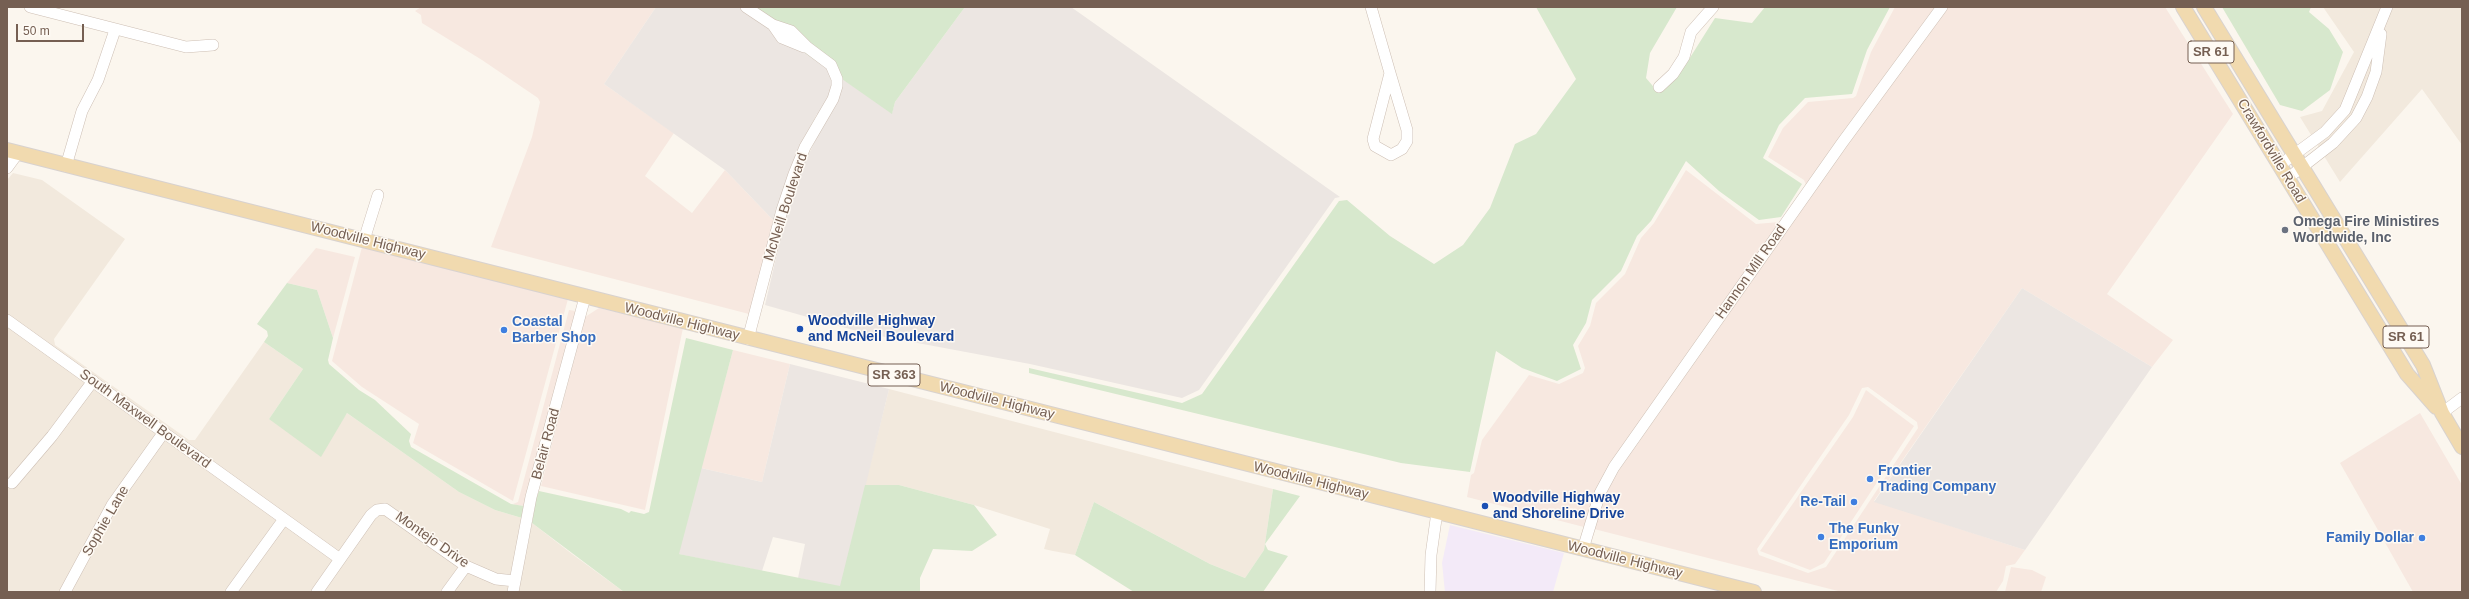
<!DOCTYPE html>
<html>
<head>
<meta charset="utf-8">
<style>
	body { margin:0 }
	#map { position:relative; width:2469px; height:599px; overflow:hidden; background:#fbf6ee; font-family:Arial,sans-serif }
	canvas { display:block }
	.frame { position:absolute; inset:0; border:8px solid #755f52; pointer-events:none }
	.scale { position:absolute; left:16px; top:24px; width:68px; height:18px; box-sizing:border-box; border:2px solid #755f52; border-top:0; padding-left:5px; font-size:12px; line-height:14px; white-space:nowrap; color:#755f52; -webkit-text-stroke:3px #fefaf4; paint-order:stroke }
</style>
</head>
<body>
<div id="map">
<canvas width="2469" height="599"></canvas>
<div class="frame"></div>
<div class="scale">50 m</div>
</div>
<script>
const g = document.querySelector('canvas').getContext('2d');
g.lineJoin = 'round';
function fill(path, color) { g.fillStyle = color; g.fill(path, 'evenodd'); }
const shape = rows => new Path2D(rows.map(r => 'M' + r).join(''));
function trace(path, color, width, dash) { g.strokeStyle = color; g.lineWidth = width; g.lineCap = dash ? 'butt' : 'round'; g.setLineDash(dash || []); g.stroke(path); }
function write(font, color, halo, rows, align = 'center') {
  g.font = font + ' Arial,sans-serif'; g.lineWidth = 3; g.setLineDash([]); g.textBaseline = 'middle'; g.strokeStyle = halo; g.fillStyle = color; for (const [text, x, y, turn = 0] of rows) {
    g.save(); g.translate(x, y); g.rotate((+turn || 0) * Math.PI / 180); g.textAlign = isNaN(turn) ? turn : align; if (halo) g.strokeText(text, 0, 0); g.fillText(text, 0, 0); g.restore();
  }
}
const residential = shape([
	[2323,7,2462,7,2462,145,2422,89,2340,182,2300,117,2322,111,2354,52],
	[13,173,42,180,125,239,54,339,55,345,189,440,195,440,264,342,303,369,269,419,337,427,347,413,459,492,495,510,522,518,511,575,496,574,468,562,387,505,374,506,367,511,338,553,7,315,7,180],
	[7,326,277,519,225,592,7,592],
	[889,389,1273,489,1264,550,1245,578,1210,564,1094,502,1075,555,1053,551,1044,549,1050,529,974,505,899,485,865,485],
	[380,514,385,514,459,566,440,592,323,592,375,518],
	[532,523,572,554,624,592,518,592],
	[285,525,333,560,310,592,238,592],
	[468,572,509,585,507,592,453,592]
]);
const commercial = shape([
	[421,7,656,7,604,84,674,133,645,176,692,213,725,170,774,221,749,314,491,247,532,137,540,102,538,98,482,60,422,23,421,15,415,11],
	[1895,7,1935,7,1806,185,1804,180,1768,157,1783,128,1808,102,1853,98,1856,96,1871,52],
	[1948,7,2165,7,2233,114,2107,294,2173,340,2152,367,2022,288,1874,501,2025,550,2015,564,2006,566,2003,581,1996,592,1842,592,1594,529,1605,495,1619,470,1846,146],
	[1868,387,1917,422,1918,428,1826,567,1808,573,1759,555,1757,549,1849,415,1862,388],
	[1686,170,1756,224,1780,222,1596,491,1584,527,1467,497,1471,475,1474,473,1482,440,1529,375,1559,384,1583,373,1585,368,1578,346,1590,326,1596,303,1625,274,1641,238,1654,223],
	[362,247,568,299,513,501,413,443,419,424,362,387,332,361],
	[316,248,355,257,333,338,317,290,287,283],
	[599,308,683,328,645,510,541,486,585,317],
	[569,310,576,311,524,506,516,505,513,504,518,502],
	[733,350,790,364,762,482,701,468],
	[1866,390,1914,426,1824,563,1810,570,1760,551,1853,417],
	[2420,413,2462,485,2462,592,2413,592,2340,463],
	[2011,567,2032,570,2046,577,2041,592,2005,592]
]);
const industrial = shape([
	[656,7,739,7,892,113,895,102,965,7,1071,7,1340,197,1335,198,1199,390,1182,398,1030,364,864,333,765,305,787,211,798,176,826,119,817,114,801,144,774,221,725,170,604,84],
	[2022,288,2152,367,2025,550,1874,502],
	[790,364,889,389,841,587,798,578,805,544,773,537,762,571,678,554,701,468,762,482]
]);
const education = shape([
	[1450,525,1564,553,1553,592,1445,592,1442,563]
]);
const green = shape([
	[739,7,965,7,895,102,892,114],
	[1536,7,1677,7,1650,53,1646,78,1658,92,1686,64,1715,18,1752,23,1765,7,1890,7,1867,50,1852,94,1805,98,1779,125,1763,158,1802,184,1781,217,1759,220,1719,191,1686,161,1651,221,1637,236,1621,271,1592,300,1586,323,1573,345,1581,369,1557,381,1522,368,1496,351,1470,472,1401,463,1029,373,1029,368,1182,403,1202,394,1339,201,1347,200,1390,236,1434,264,1463,245,1490,208,1515,144,1536,134,1576,79],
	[2222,7,2311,7,2309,12,2329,29,2343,52,2330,90,2302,111,2280,105],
	[287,283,317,290,333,338,328,360,329,364,359,390,375,400,411,434,409,441,411,447,511,504,524,506,522,518,495,510,459,492,347,413,321,457,269,419,303,369,264,342,268,336,267,331,257,324],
	[686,338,733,350,679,554,840,586,865,485,899,485,974,505,997,535,972,551,933,549,920,578,920,592,624,592,532,523,536,499,539,491,621,509,629,513,631,511,644,514,649,512],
	[1273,489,1300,496,1265,544,1268,550,1288,556,1263,592,1134,592,1075,555,1094,502,1210,564,1245,578,1264,550]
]);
const minor = shape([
	[30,7,186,47,213,45],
	[746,7,773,25,782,38,804,47],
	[1371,7,1390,73,1407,130,1407,141,1402,149,1391,155,1375,146,1373,139,1390,73],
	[1659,87,1673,74,1684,57,1691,32,1713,7],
	[2280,165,2325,132,2345,110,2387,7],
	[66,166,82,111,98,80,115,30],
	[7,168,18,153],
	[2288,178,2333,143,2356,118,2367,97,2376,72,2381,34],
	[364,240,378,195],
	[7,320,340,559],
	[748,339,782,210,794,174,805,147,833,99,837,86,837,79,831,65,807,47,791,31,773,25],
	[2442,413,2462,398],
	[12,483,52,436,93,381],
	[1583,549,1600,493,1614,467,1842,143,1942,7],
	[65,592,112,505,164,432],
	[231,592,284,519],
	[317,592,371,515,377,510,385,509,466,566,496,579,515,581],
	[447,592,466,566],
	[513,592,531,497,585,297],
	[1430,592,1431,555,1437,512]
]);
const major = shape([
	[2183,7,2407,374,2436,407],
	[2204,7,2423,365,2442,413,2462,447],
	[7,150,1754,592]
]);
const markers = [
	[2285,230,4,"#6b7280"],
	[800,329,4,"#1a4fb4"],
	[504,330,4,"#3f7fe0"],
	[1870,479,4,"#3f7fe0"],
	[1854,502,4,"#3f7fe0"],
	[1485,506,4,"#1a4fb4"],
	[1821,537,4,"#3f7fe0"],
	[2422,538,4,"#3f7fe0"]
];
const shields = [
	[2211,52,46],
	[2406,337,46],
	[894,375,52]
];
const shieldNames = [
	["SR 61",2211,52],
	["SR 61",2406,337],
	["SR 363",894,375]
];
const streetNames = [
	["Crawfordville Road",2271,151,59],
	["McNeill Boulevard",786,207,-72],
	["Woodville Highway",368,241,14],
	["Hannon Mill Road",1751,272,-55],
	["Woodville Highway",682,322,14],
	["Woodville Highway",997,401,14],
	["South Maxwell Boulevard",145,419,36],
	["Belair Road",546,444,-75],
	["Woodville Highway",1311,481,14],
	["Sophie Lane",106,521,-60],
	["Montejo Drive",432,540,35],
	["Woodville Highway",1625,560,14]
];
const worshipNames = [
	["Omega Fire Ministires",2293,222],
	["Worldwide, Inc",2293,238]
];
const transitNames = [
	["Woodville Highway",808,321],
	["and McNeil Boulevard",808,337],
	["Woodville Highway",1493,498],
	["and Shoreline Drive",1493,514]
];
const shopNames = [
	["Coastal",512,322],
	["Barber Shop",512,338],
	["Frontier",1878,471],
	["Trading Company",1878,487],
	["Re-Tail",1846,502,"right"],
	["The Funky",1829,529],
	["Emporium",1829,545],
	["Family Dollar",2414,538,"right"]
];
fill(residential, '#f2e9dd');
fill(commercial, '#f7e8e0');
fill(industrial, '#ece6e2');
fill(education, '#f3eaf8');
fill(green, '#d7e8cd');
trace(minor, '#cdbfb4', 12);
trace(major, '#d8d2cf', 16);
trace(minor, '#fff', 11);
trace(major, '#f1daaf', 14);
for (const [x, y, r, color] of markers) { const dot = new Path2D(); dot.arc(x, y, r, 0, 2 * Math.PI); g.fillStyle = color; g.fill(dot); trace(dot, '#fefaf4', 1.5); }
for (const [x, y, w] of shields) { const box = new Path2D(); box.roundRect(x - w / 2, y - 11, w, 22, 3); g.fillStyle = '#fefaf4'; g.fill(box); trace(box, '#755f52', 1); }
write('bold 13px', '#755f52', null, shieldNames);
write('14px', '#755f52', '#fefaf4', streetNames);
write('bold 14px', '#5b616d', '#fefaf4', worshipNames, 'left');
write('bold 14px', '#164399', '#fefaf4', transitNames, 'left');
write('bold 14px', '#366cbe', '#fefaf4', shopNames, 'left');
</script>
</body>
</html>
